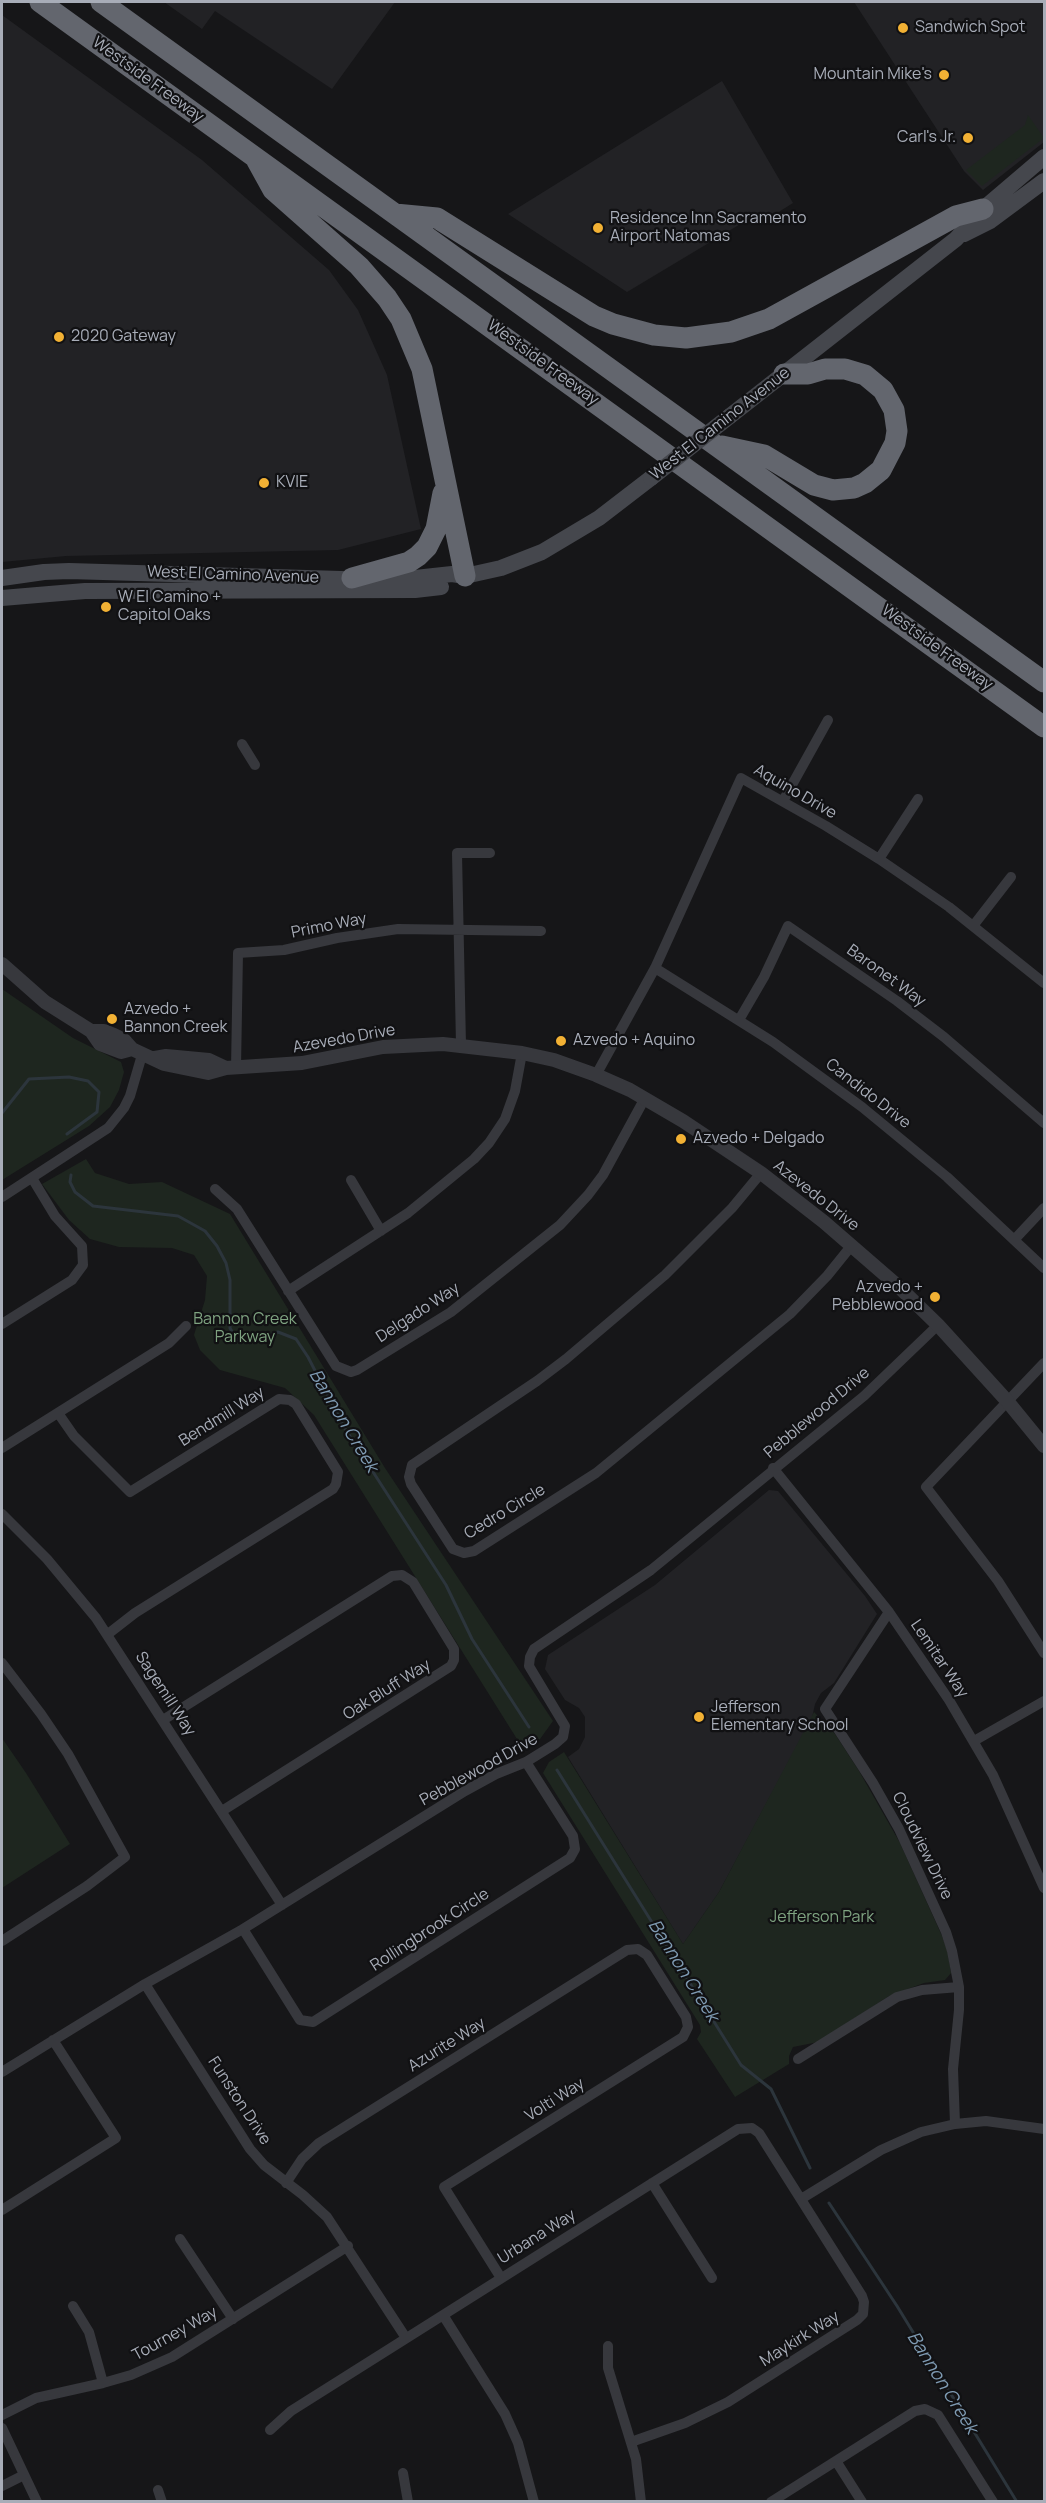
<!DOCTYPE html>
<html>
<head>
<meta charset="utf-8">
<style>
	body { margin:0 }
	#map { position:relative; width:1046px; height:2503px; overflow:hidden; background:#161618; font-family:Manrope,sans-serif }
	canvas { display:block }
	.frame { position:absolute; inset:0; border:3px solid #a8adb8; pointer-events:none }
</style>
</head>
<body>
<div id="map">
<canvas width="1046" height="2503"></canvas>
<div class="frame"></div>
</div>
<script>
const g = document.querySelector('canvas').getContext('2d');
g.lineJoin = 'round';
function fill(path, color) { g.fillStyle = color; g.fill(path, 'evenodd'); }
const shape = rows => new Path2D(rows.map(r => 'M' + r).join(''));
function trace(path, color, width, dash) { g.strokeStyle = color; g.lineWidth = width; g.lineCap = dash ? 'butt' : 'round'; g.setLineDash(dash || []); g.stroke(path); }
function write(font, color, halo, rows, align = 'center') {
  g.font = font + ' Manrope,sans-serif'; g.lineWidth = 4.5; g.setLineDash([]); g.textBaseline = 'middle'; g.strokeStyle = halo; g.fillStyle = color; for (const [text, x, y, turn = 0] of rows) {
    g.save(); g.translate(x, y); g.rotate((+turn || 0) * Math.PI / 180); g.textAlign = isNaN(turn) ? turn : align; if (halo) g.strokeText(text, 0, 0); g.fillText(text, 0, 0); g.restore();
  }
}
const built = shape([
	[164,2,395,2,332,89,215,11,202,29],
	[854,2,1044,2,1044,142,983,190,964,171],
	[2,15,202,160,329,270,358,310,387,375,421,529,338,550,66,556,2,562],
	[722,81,793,203,769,218,757,214,627,292,508,214],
	[769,1490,778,1491,865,1596,877,1614,834,1683,821,1693,815,1704,812,1718,719,1892,683,1944,568,1757,579,1749,585,1737,585,1717,579,1708,565,1700,545,1669,548,1655,655,1585]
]);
const green = shape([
	[1028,115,1044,138,982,186,966,170,1025,125],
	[2,989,73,1038,121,1062,124,1072,119,1090,110,1107,89,1126,2,1180],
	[86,1159,95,1173,129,1184,162,1182,230,1214,385,1468,553,1721,540,1739,522,1747,314,1415,285,1388,220,1370,200,1350,194,1335,205,1300,207,1276,194,1255,172,1248,119,1247,90,1239,69,1220,42,1184],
	[814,1712,835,1734,859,1771,900,1843,942,1936,948,1953,951,1973,945,1980,924,1983,889,1996,818,2042,793,2047,789,2056,789,2064,735,2097,697,2039,701,2032,700,2025,543,1773,549,1762,564,1752,683,1944,719,1892],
	[2,1738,26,1773,70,1844,2,1888]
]);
const stream = shape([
	[2,1113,29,1079,69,1077,88,1081,99,1092,97,1112,67,1134],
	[71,1175,70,1182,75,1192,93,1206,178,1216,205,1231,217,1246,226,1263,230,1280,230,1328,236,1339,245,1342,278,1332,296,1339,308,1357,344,1427,446,1585,472,1639,529,1727],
	[557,1770,741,2065,771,2089,810,2168],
	[829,2203,897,2306,1017,2502]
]);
const minor = shape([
	[242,744,255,765],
	[783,801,828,720],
	[879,859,918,799],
	[973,926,1011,877],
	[655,968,773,1042,862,1107,947,1177,1044,1268],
	[739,1020,764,977,788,926,897,1001,944,1037,1044,1123],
	[461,1045,457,853,490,853],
	[236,1068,238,953,284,950,337,938,398,929,541,931],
	[596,1075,655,968,741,778,826,826,879,859,949,907,1044,983],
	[761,1173,732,1208,665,1275,566,1359,537,1381,412,1465,409,1477,411,1484,453,1549,464,1553,474,1551,596,1473,790,1314,827,1276,852,1245],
	[351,1180,381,1231],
	[215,1189,237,1209,336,1366,351,1372,357,1370,451,1312,560,1225,588,1195,603,1175,645,1098],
	[2,1197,108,1128,124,1108,130,1096,142,1055],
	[1014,1240,1044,1208],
	[288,1291,408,1213,474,1159,489,1143,505,1119,515,1091,522,1053],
	[2,1324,72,1280,83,1265,82,1246,55,1216,32,1178],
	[1044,1363,926,1487,998,1581,1044,1653],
	[58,1413,74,1436,130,1492,279,1399,290,1400,296,1404,338,1472,336,1484,333,1489,135,1613,108,1634],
	[2,1448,169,1343,186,1326],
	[773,1468,889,1612,949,1700,993,1775,1044,1888],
	[2,1514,47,1559,96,1618,282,1905],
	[889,1612,825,1709,873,1783,899,1829,946,1932,952,1951,959,1987,959,2010,953,2069,955,2124],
	[2,1663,41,1714,68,1754,125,1857,87,1886,2,1941],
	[163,1720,392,1576,402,1575,413,1582,454,1649,454,1660,451,1666,222,1811],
	[974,1741,1044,1701],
	[243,1929,300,2020,313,2022,570,1858,575,1849,573,1836,526,1762],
	[145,1984,250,2149,264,2165,303,2195,327,2217,406,2338],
	[798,2059,897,1997,922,1990,959,1987],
	[2,2072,145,1984,243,1929,465,1791,496,1774,526,1762,555,1744,563,1737,565,1726,529,1666,530,1657,534,1649,651,1570,864,1396,938,1325],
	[286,2183,302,2159,319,2143,627,1950,638,1949,647,1955,686,2017,688,2027,683,2037,444,2187,501,2278],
	[652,2183,712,2278],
	[801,2199,881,2150,921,2132,955,2124,986,2121,1044,2129],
	[2,2210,116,2138,53,2040],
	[180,2239,233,2319],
	[73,2306,89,2332,103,2383],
	[443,2315,505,2414,518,2443,534,2502],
	[608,2346,608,2368,636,2459,641,2502],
	[2,2415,36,2398,103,2383,131,2375,172,2357,348,2246],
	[2,2428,37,2502],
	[270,2430,291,2411,738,2129,752,2128,759,2133,862,2296,864,2302,863,2314,857,2320,728,2402,685,2423,631,2442],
	[836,2461,862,2502],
	[403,2473,408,2502],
	[2,2486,24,2475],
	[158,2490,162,2502],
	[771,2502,915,2411,925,2409,938,2415,993,2502]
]);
const tertiary = shape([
	[2,964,45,1002,91,1031,100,1044,121,1052,132,1049],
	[91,1031,104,1031,114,1035,124,1040,132,1049,164,1064,208,1073,226,1068,302,1063,383,1047,443,1044,522,1053,554,1060,596,1075,630,1090,683,1121,761,1173,824,1222,899,1287,938,1325,1008,1402,1044,1446],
	[155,1058,166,1056,209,1060,226,1068]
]);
const secondary = shape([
	[964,234,990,221,1044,181],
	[730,416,956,239,983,209,1044,157],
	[2,578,44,572,69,571,375,580,406,579,452,574,465,576,501,568,542,552,599,518,651,478],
	[2,598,85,591,415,590,441,587]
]);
const motorway = shape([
	[40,2,1044,727],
	[101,2,1044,682],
	[257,161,273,190,359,266,387,298,401,319,422,369,465,576],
	[395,214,437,218,594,316,613,324,654,335,686,338,731,332,769,319,956,216,983,209],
	[722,446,764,455,814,485,833,490,854,488,865,483,881,470,895,443,897,431,894,410,883,390,865,375,845,369,825,369,808,374,784,374],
	[352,578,409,562,418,556,427,547,436,529,443,493]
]);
const secondaryBridge = shape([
	[651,478,730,416]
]);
const markers = [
	[903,28,6,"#f2b134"],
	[944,75,6,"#f2b134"],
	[968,138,6,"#f2b134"],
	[598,228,6,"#f2b134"],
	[59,337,6,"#f2b134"],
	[264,483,6,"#f2b134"],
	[106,607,6,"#f2b134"],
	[112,1019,6,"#f2b134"],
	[561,1041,6,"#f2b134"],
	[681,1139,6,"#f2b134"],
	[935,1297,6,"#f2b134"],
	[699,1717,6,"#f2b134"]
];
const poiNames = [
	["Sandwich Spot",915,28],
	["Mountain Mike's",932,75,"right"],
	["Carl's Jr.",956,138,"right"],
	["Residence Inn Sacramento",610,219],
	["Airport Natomas",610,237],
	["2020 Gateway",71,337],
	["KVIE",276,483],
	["W El Camino +",118,598],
	["Capitol Oaks",118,616],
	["Azvedo +",124,1010],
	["Bannon Creek",124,1028],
	["Azvedo + Aquino",573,1041],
	["Azvedo + Delgado",693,1139],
	["Azvedo +",923,1288,"right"],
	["Pebblewood",923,1306,"right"],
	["Jefferson",711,1708],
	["Elementary School",711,1726]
];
const streetNames = [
	["Westside Freeway",148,80,36],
	["Westside Freeway",543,363,36],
	["West El Camino Avenue",720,424,-38],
	["West El Camino Avenue",233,575,2],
	["Westside Freeway",937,648,36],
	["Aquino Drive",795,792,30],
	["Primo Way",329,926,-11],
	["Baronet Way",886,976,36],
	["Azevedo Drive",344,1039,-10],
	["Candido Drive",868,1094,38],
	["Azevedo Drive",816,1196,38],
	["Delgado Way",418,1313,-33],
	["Pebblewood Drive",817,1413,-40],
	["Bendmill Way",222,1417,-32],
	["Cedro Circle",505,1512,-31],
	["Lemitar Way",939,1659,56],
	["Oak Bluff Way",387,1690,-32],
	["Sagemill Way",165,1694,57],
	["Pebblewood Drive",479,1770,-29],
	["Cloudview Drive",922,1846,64],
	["Rollingbrook Circle",430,1930,-33],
	["Azurite Way",447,2045,-32],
	["Volti Way",555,2100,-32],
	["Funston Drive",239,2101,57],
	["Urbana Way",537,2237,-32],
	["Tourney Way",175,2334,-29],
	["Maykirk Way",800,2339,-32]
];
const parkNames = [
	["Bannon Creek",245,1320],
	["Parkway",245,1338],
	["Jefferson Park",822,1918]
];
const waterNames = [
	["Bannon Creek",343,1421,59],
	["Bannon Creek",683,1971,58],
	["Bannon Creek",942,2383,58]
];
fill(built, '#222225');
fill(green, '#1e261f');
trace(stream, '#2c353c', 3);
trace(minor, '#37383d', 10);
trace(tertiary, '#37383d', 14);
trace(secondary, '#45474d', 16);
trace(motorway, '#63666e', 21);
trace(secondaryBridge, '#45474d', 16);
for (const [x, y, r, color] of markers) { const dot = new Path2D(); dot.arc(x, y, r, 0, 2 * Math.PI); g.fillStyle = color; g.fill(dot); trace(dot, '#111113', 2); }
write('16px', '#a8adb8', '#111113', poiNames, 'left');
write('16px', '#a8adb8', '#111113', streetNames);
write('16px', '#7fa381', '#111113', parkNames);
write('italic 18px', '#7f9bb3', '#111113', waterNames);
</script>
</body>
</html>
